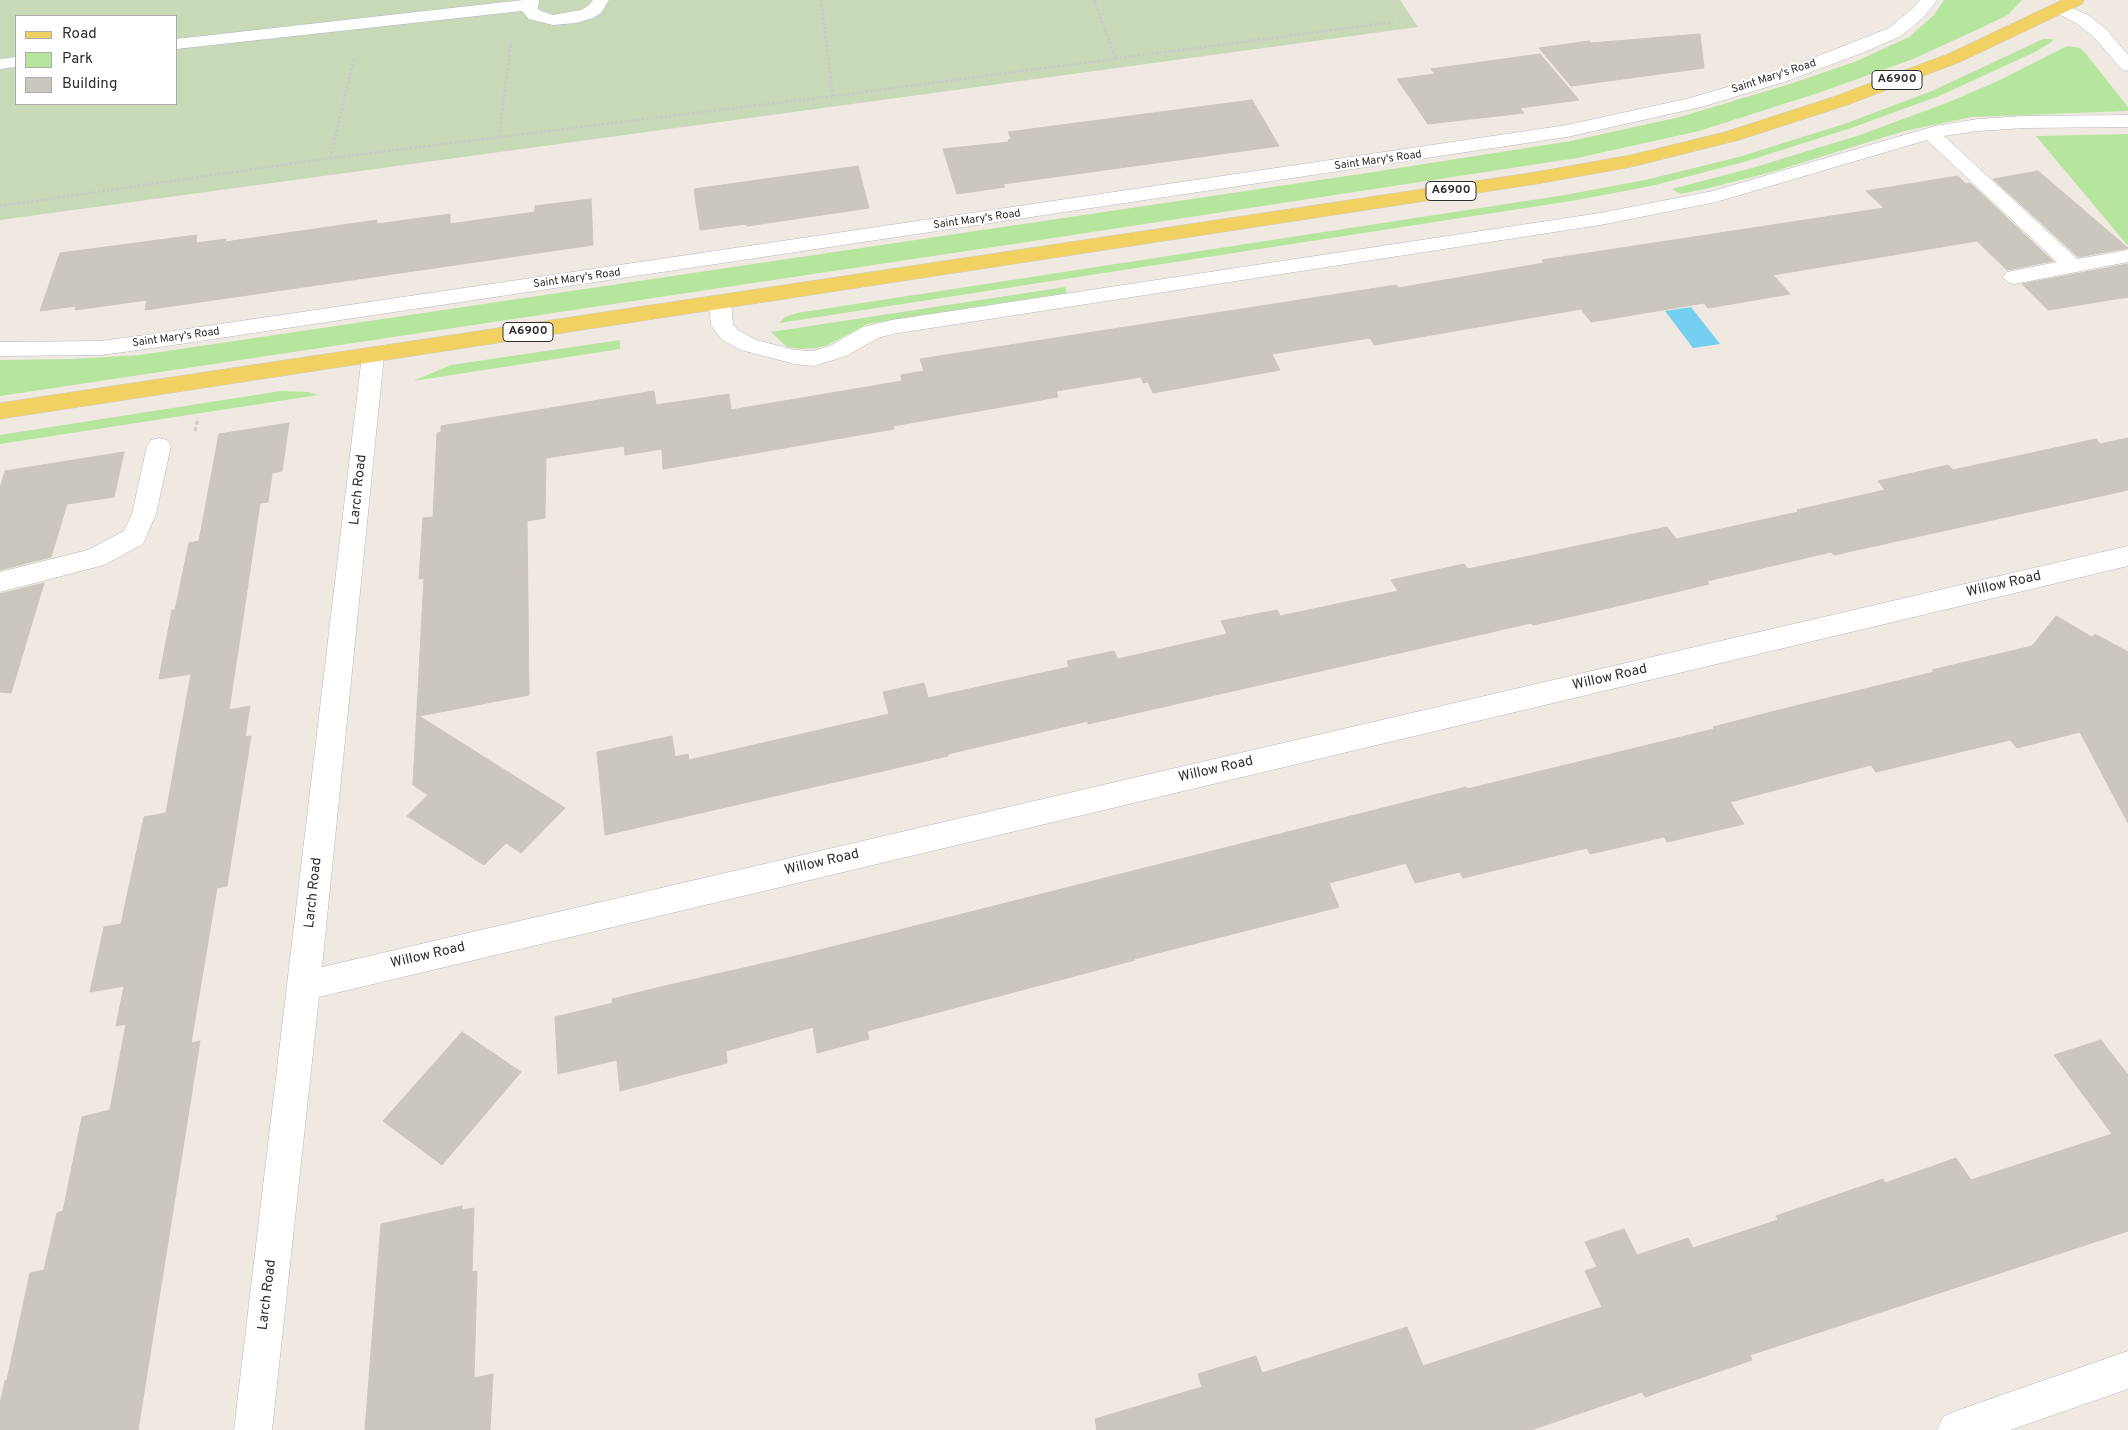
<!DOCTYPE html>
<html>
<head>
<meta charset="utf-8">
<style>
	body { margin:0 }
	#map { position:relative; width:2128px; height:1430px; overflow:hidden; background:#efe9e1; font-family:Overpass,sans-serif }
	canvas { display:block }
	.legend { position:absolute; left:15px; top:15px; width:162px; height:90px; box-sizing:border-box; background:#fff; border:1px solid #ababab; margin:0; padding:6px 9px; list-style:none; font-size:15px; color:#2e2e2e }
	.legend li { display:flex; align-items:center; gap:10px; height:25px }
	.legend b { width:25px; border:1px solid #ababab }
</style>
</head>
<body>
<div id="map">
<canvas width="2128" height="1430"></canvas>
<ul class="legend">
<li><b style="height:6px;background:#f2d163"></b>Road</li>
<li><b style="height:14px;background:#b6e59e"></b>Park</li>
<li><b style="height:14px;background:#cbc7bf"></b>Building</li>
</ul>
</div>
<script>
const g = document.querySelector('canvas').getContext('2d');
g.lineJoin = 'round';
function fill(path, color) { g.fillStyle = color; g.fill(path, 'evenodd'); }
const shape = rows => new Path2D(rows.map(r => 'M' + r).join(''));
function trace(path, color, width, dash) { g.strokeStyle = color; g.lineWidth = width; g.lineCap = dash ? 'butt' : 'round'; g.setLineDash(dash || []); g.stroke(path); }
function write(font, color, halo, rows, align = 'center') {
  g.font = font + ' Overpass,sans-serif'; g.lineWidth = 4; g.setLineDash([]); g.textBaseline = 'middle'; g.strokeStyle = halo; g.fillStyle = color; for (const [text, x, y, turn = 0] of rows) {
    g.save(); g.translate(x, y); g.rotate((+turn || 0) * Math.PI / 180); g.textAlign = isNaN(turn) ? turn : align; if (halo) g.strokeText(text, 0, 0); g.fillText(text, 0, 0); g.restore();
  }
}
const green = shape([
	[1944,0,2022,0,2008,15,1972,32,1913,59,1821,92,1699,131,1577,158,1020,243,0,396,0,360,72,359,140,355,1367,173,1571,141,1680,117,1790,84,1857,61,1909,37,1934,15],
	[2043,39,2052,39,2053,41,2035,52,1939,96,1851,128,1744,162,1651,186,1571,201,779,323,785,317,797,313,1565,195,1645,180,1739,157,1844,124,1932,91],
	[2067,46,2080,48,2086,54,2128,107,2128,111,1972,117,1904,131,1772,172,1709,188,1681,194,1672,189,1752,168,1860,135,1949,102,1998,81],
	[2128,134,2128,246,2036,136],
	[1065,287,1067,293,867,324,828,345,816,348,802,349,787,347,771,332],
	[620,340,620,349,413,381,451,365],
	[281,391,308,392,318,395,0,444,0,435]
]);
const cemetery = shape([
	[0,0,1400,0,1418,27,0,220],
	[16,16,176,16,176,104,16,104]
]);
const water = shape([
	[1691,307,1720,344,1693,348,1665,311]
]);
const building = shape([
	[1700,34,1704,68,1571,86,1539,48,1589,41,1591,43,1700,34],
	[1540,54,1579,100,1520,108,1524,113,1428,124,1397,79,1435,74,1431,69,1540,54],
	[1252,100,1279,146,1003,184,1005,187,957,194,943,149,1009,142,1008,140,1011,139,1008,132,1252,100],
	[858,166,869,208,747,226,746,224,700,230,694,189,858,166],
	[2038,171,2128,248,2078,257,1993,179,2038,171],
	[1958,176,1966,184,1970,183,2053,261,2007,270,1977,241,1773,275,1790,294,1708,308,1704,303,1591,322,1581,309,1374,345,1370,338,1272,354,1280,370,1153,393,1148,382,1143,383,1141,377,1056,391,1058,397,893,426,894,429,663,469,662,449,625,455,624,446,546,458,545,518,527,521,529,695,419,716,565,808,521,853,506,843,484,865,407,816,428,795,413,785,424,578,419,579,423,518,433,517,437,433,441,432,441,426,654,391,656,405,729,394,731,410,902,381,901,375,924,371,920,359,1396,285,1398,288,1544,263,1542,260,1884,208,1866,191,1958,176],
	[591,199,593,245,145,310,147,300,75,310,76,306,40,311,60,253,197,235,196,243,226,239,225,242,377,220,377,224,450,214,450,224,535,212,535,206,591,199],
	[2128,264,2128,297,2048,310,2022,284,2128,264],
	[289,423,282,471,272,473,268,502,260,503,241,631,229,710,250,706,245,737,251,736,227,886,217,888,191,1043,200,1041,138,1430,0,1430,0,1404,5,1381,7,1380,30,1273,44,1270,57,1213,63,1211,82,1117,110,1110,126,1024,116,1026,124,986,90,992,104,927,121,924,144,817,166,813,191,674,159,679,172,610,175,610,189,543,199,541,219,434,289,423],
	[2128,438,2128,490,1834,555,1831,552,1707,581,1709,584,1613,607,1533,625,1531,623,1088,724,1088,721,948,754,948,756,605,835,597,752,672,736,675,757,688,754,689,760,889,714,883,692,924,683,928,698,1069,667,1067,661,1114,651,1118,659,1227,634,1221,621,1277,610,1280,616,1398,591,1391,580,1464,564,1468,569,1667,527,1676,539,1798,512,1797,510,1885,490,1878,481,1948,465,1953,470,2096,439,2100,444,2128,438],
	[124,452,114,497,67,504,51,557,0,570,0,488,5,471,124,452],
	[44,583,11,693,0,692,0,594,44,583],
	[2056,616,2092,637,2095,634,2128,652,2128,823,2080,732,2017,748,2010,740,1876,772,1871,765,1730,802,1744,824,1667,842,1664,837,1590,854,1587,848,1463,878,1460,872,1415,883,1406,863,1329,883,1339,907,1134,959,1135,960,867,1031,869,1039,817,1053,813,1027,726,1051,727,1063,620,1091,617,1060,558,1074,555,1017,613,1003,612,999,665,986,800,955,1466,787,1467,789,1714,729,1713,727,1783,709,1934,672,1932,670,2032,646,2056,616],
	[462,1032,521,1072,442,1165,383,1121,462,1032],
	[2101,1040,2128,1075,2128,1231,1750,1355,1752,1360,1645,1397,1642,1392,1531,1430,1097,1430,1095,1419,1202,1387,1198,1374,1256,1356,1262,1373,1407,1327,1423,1366,1602,1307,1585,1271,1597,1267,1585,1242,1624,1229,1637,1255,1688,1238,1693,1248,1778,1220,1776,1216,1883,1179,1885,1183,1956,1158,1971,1180,2112,1134,2054,1055,2101,1040],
	[462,1206,462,1210,474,1208,472,1272,477,1271,474,1378,493,1374,490,1430,365,1430,381,1224,462,1206]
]);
const pathFar1 = shape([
	[821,0,833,96],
	[1094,0,1116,59],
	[499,137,511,42],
	[330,158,354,59],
	[0,206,330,158,833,96,1393,22]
]);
const path = shape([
	[195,431,198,418]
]);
const minor = shape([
	[523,0,539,0,538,9,541,11,553,15,581,10,589,5,593,0,609,0,601,13,593,18,576,23,553,25,529,19,522,11,176,49,176,39,523,0],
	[1920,0,1937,0,1924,17,1901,36,1862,53,1787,81,1701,107,1567,137,146,349,101,355,0,356,0,342,101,341,146,335,1567,125,1690,98,1775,73,1889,28,1912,9,1920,0],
	[2061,3,2088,15,2106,29,2128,55,2128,71,2122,70,2094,37,2076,23,2055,12,2052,8,2055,4,2061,3],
	[16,57,16,67,0,69,0,59,16,57],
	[2128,115,2128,127,2024,128,1978,131,1944,136,2077,259,2128,250,2128,262,2014,284,2007,282,2003,277,2007,272,2057,262,1927,140,1716,202,1600,225,892,334,878,338,846,356,814,366,795,364,741,350,722,340,711,325,709,303,712,298,720,296,728,298,731,303,733,324,738,330,756,340,795,350,813,351,830,346,863,327,892,320,1600,213,1713,191,1935,126,1978,119,2024,116,2128,115],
	[373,348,381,350,384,355,322,967,2128,546,2128,566,319,997,272,1430,234,1430,362,355,365,350,373,348],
	[159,438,167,440,171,446,156,514,143,544,104,565,0,592,0,572,88,550,124,531,132,514,147,446,151,440,159,438],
	[2128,1351,2128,1389,2010,1430,1937,1430,1943,1417,1956,1411,2128,1351]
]);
const major = shape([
	[2062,0,2084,0,2082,4,1960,62,1847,105,1739,140,1631,167,1536,184,0,419,0,403,1536,172,1631,155,1725,132,1833,97,1948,54,2062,0]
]);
const farStreetnames = [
	["Saint Mary's Road",1774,77,-18],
	["Saint Mary's Road",1378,161,-8],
	["Saint Mary's Road",977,220,-8],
	["Saint Mary's Road",577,279,-8],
	["Saint Mary's Road",176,338,-8]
];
const shields = [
	[1897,80,50],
	[1451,191,50],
	[528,332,50]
];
const shieldNames = [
	["A6900",1897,80],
	["A6900",1451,191],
	["A6900",528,332]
];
const streetNames = [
	["Larch Road",359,490,-84],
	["Willow Road",2004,585,-13],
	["Willow Road",1610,678,-13],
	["Willow Road",1216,770,-13],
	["Willow Road",822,863,-13],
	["Larch Road",314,893,-84],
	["Willow Road",428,956,-13],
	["Larch Road",268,1295,-83]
];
fill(green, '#b6e59e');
fill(cemetery, '#c8d9b8');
fill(water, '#75cff0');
fill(building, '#cbc7bf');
trace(building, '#cbc5ba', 1);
trace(minor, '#b4b7c1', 1);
trace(major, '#c9c9c9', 1);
trace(pathFar1, '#c9c9c9', 2.5, [2.5, 2]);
trace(path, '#c9c9c9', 3, [4, 2.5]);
fill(minor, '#fff');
fill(major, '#f2d163');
write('11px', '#2e2e2e', '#fff', farStreetnames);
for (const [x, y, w] of shields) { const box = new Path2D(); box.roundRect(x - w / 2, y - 9.5, w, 19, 4); g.fillStyle = '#fff'; g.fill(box); trace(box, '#2e2e2e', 1); }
write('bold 12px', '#2e2e2e', null, shieldNames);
write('14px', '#2e2e2e', '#fff', streetNames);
</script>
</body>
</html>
